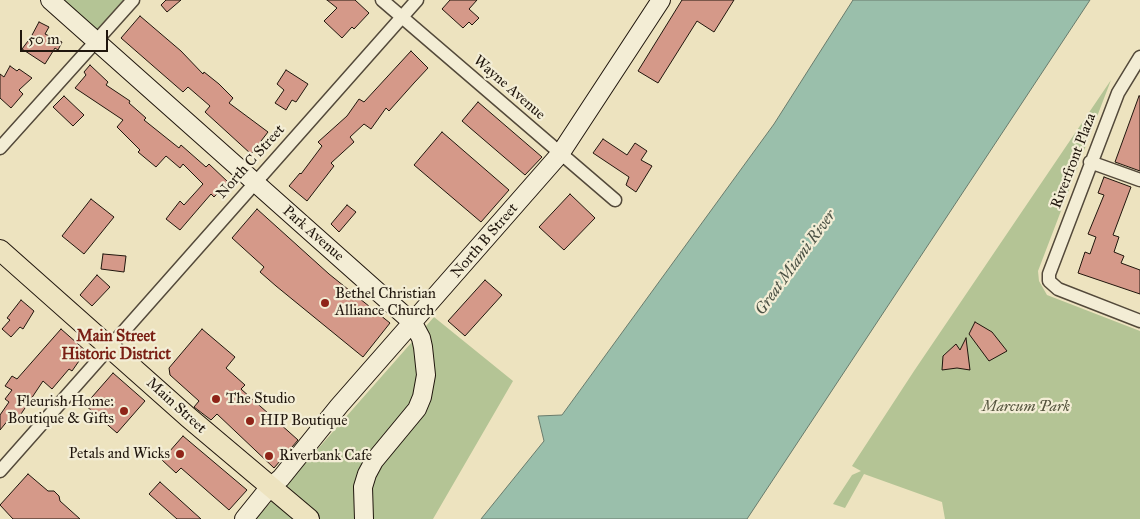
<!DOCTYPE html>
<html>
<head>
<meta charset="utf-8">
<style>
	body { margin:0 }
	#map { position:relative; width:1140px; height:519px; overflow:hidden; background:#ede3bf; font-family:"IM FELL Great Primer",serif }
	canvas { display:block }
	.scale { position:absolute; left:20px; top:30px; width:88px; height:22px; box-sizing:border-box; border:2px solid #20160d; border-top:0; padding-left:6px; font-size:15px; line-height:18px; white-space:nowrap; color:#20160d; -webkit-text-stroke:4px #f3edd5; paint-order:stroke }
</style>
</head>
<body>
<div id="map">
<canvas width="1140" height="519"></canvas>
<div class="scale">50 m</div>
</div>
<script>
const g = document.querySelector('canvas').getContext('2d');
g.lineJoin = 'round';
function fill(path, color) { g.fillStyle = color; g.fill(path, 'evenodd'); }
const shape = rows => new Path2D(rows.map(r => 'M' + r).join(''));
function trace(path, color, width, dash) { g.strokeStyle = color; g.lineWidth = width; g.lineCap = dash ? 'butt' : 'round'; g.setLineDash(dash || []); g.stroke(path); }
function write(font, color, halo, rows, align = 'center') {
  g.font = font + ' "IM FELL Great Primer",serif'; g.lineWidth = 4.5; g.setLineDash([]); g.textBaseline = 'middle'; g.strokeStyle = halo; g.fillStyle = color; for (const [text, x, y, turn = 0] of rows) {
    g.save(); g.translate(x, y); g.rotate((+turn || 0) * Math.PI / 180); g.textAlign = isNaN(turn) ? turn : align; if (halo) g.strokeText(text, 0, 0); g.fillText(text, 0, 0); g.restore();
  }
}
const green = shape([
	[50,0,133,0,96,40],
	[1111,80,1038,271,1039,281,1047,295,1140,331,1140,519,945,519,942,502,864,474,845,508,833,504,852,475,861,471,852,466,914,371],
	[434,317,513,381,433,519,256,519]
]);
const water = shape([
	[853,0,1090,0,747,519,481,519,544,441,538,416,562,415,774,124,853,0]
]);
const building = shape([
	[166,0,181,0,167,12,161,5,166,0],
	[327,0,355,0,369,13,354,29,352,27,342,38,324,21,337,8,327,0],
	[450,0,477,0,469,9,479,18,472,25,469,22,463,28,442,9,450,0],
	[682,0,734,0,714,32,697,21,658,83,638,71,682,0],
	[140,16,181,51,203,74,204,72,219,84,233,98,229,103,268,132,251,154,205,112,210,106,188,87,183,92,121,38,140,16],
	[39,22,49,27,45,34,62,42,58,50,55,48,45,64,22,49,31,37,39,22],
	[411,51,428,68,414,83,389,111,386,108,371,129,364,124,350,137,354,142,331,163,334,166,307,201,289,186,300,173,301,174,322,146,318,142,347,116,359,99,364,102,411,51],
	[90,65,108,82,106,85,130,101,129,103,146,118,144,120,179,148,181,145,206,167,209,164,228,182,214,197,211,194,180,230,166,219,180,201,184,205,203,184,183,164,180,168,166,156,156,167,138,152,140,150,117,127,123,120,75,88,86,75,84,72,90,65],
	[10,66,17,71,19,69,32,78,19,90,23,94,11,108,0,98,0,74,4,77,10,66],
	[286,70,308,84,296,102,292,100,286,110,275,103,284,90,277,84,286,70],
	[64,96,84,115,73,126,53,107,64,96],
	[1139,96,1140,96,1140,171,1115,162,1139,96],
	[478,102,542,157,525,175,462,121,478,102],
	[442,132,509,190,481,222,414,165,442,132],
	[603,139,627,155,635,143,647,151,641,160,652,166,636,192,626,185,629,177,593,153,603,139],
	[1104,177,1131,187,1113,235,1119,237,1114,252,1124,256,1121,263,1140,270,1140,294,1078,273,1085,252,1090,254,1096,237,1088,234,1104,195,1098,193,1104,177],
	[570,194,595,218,564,250,539,227,570,194],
	[91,199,114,217,84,254,62,236,91,199],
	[347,205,356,212,339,232,331,224,347,205],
	[257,209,329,274,390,323,363,357,276,286,260,272,264,267,232,238,257,209],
	[103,254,126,256,124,272,101,269,103,254],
	[97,275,110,287,92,306,80,295,97,275],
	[485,280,502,295,465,336,448,321,485,280],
	[21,300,34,311,23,329,20,327,11,337,2,329,10,320,7,318,21,300],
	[975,322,992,332,1007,351,989,361,969,334,975,322],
	[61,329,86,351,72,371,69,369,52,389,43,381,19,417,14,413,0,430,0,415,9,402,5,399,12,390,5,386,12,376,17,379,61,329],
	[202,329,235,357,226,368,245,385,241,389,298,440,274,468,217,414,211,420,194,407,199,401,170,375,169,368,202,329],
	[966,338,970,370,957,368,942,370,943,356,956,344,960,350,966,338],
	[113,373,145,401,117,433,85,405,113,373],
	[183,436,247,490,229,510,181,468,176,473,162,460,183,436],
	[28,474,48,491,54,491,59,496,60,501,80,519,13,519,0,505,28,474],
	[160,482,201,519,177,519,149,494,160,482]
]);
const minor = shape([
	[382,0,615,200],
	[1140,57,1118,93,1049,274,1049,281,1058,289,1140,321],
	[0,148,133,0],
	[1090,162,1140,180],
	[0,471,417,0]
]);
const secondary = shape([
	[50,0,413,323,421,338,423,347,426,375,422,397,417,409,374,461,367,474,363,487,364,519],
	[244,519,269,488,281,478,339,406,560,154,661,0]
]);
const primary = shape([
	[0,250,188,417,309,519]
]);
const markers = [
	[325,303,5,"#8f2418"],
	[216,399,5,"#8f2418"],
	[124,411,5,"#8f2418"],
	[250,421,5,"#8f2418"],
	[180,454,5,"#8f2418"],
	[269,456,5,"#8f2418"]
];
const streetNames = [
	["Wayne Avenue",509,88,41],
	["Riverfront Plaza",1074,161,-69],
	["North C Street",251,162,-48],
	["Park Avenue",313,234,41],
	["North B Street",485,241,-49],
	["Main Street",176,406,42]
];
const poiNames = [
	["Bethel Christian",335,294],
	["Alliance Church",335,311],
	["The Studio",226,399],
	["Fleurish Home:",114,402,"right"],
	["Boutique & Gifts",114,419,"right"],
	["HIP Boutique",260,421],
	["Petals and Wicks",170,454,"right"],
	["Riverbank Cafe",279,456]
];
const parkNames = [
	["Marcum Park",1026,407]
];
const waterNames = [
	["Great Miami River",796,263,-54]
];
const neighbourhoodNames = [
	["Main Street",116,337],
	["Historic District",116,355]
];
fill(green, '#b4c495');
fill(water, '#9abfab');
trace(water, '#697b6c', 1);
fill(building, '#d59989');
trace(building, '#20160d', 1);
trace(minor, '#53493a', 15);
trace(secondary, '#20160d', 20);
trace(primary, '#20160d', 22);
trace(minor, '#f3edd5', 12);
trace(secondary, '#f3edd5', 18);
trace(primary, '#ede3bf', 20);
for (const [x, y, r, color] of markers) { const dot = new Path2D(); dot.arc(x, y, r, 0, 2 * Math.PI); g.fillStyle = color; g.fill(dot); trace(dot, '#f3edd5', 2); }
write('15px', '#20160d', '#f3edd5', streetNames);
write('15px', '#20160d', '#f3edd5', poiNames, 'left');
write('italic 15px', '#54533d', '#f3edd5', parkNames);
write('italic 16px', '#4b5144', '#f3edd5', waterNames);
write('bold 16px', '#7a1f14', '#f3edd5', neighbourhoodNames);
</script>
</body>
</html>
